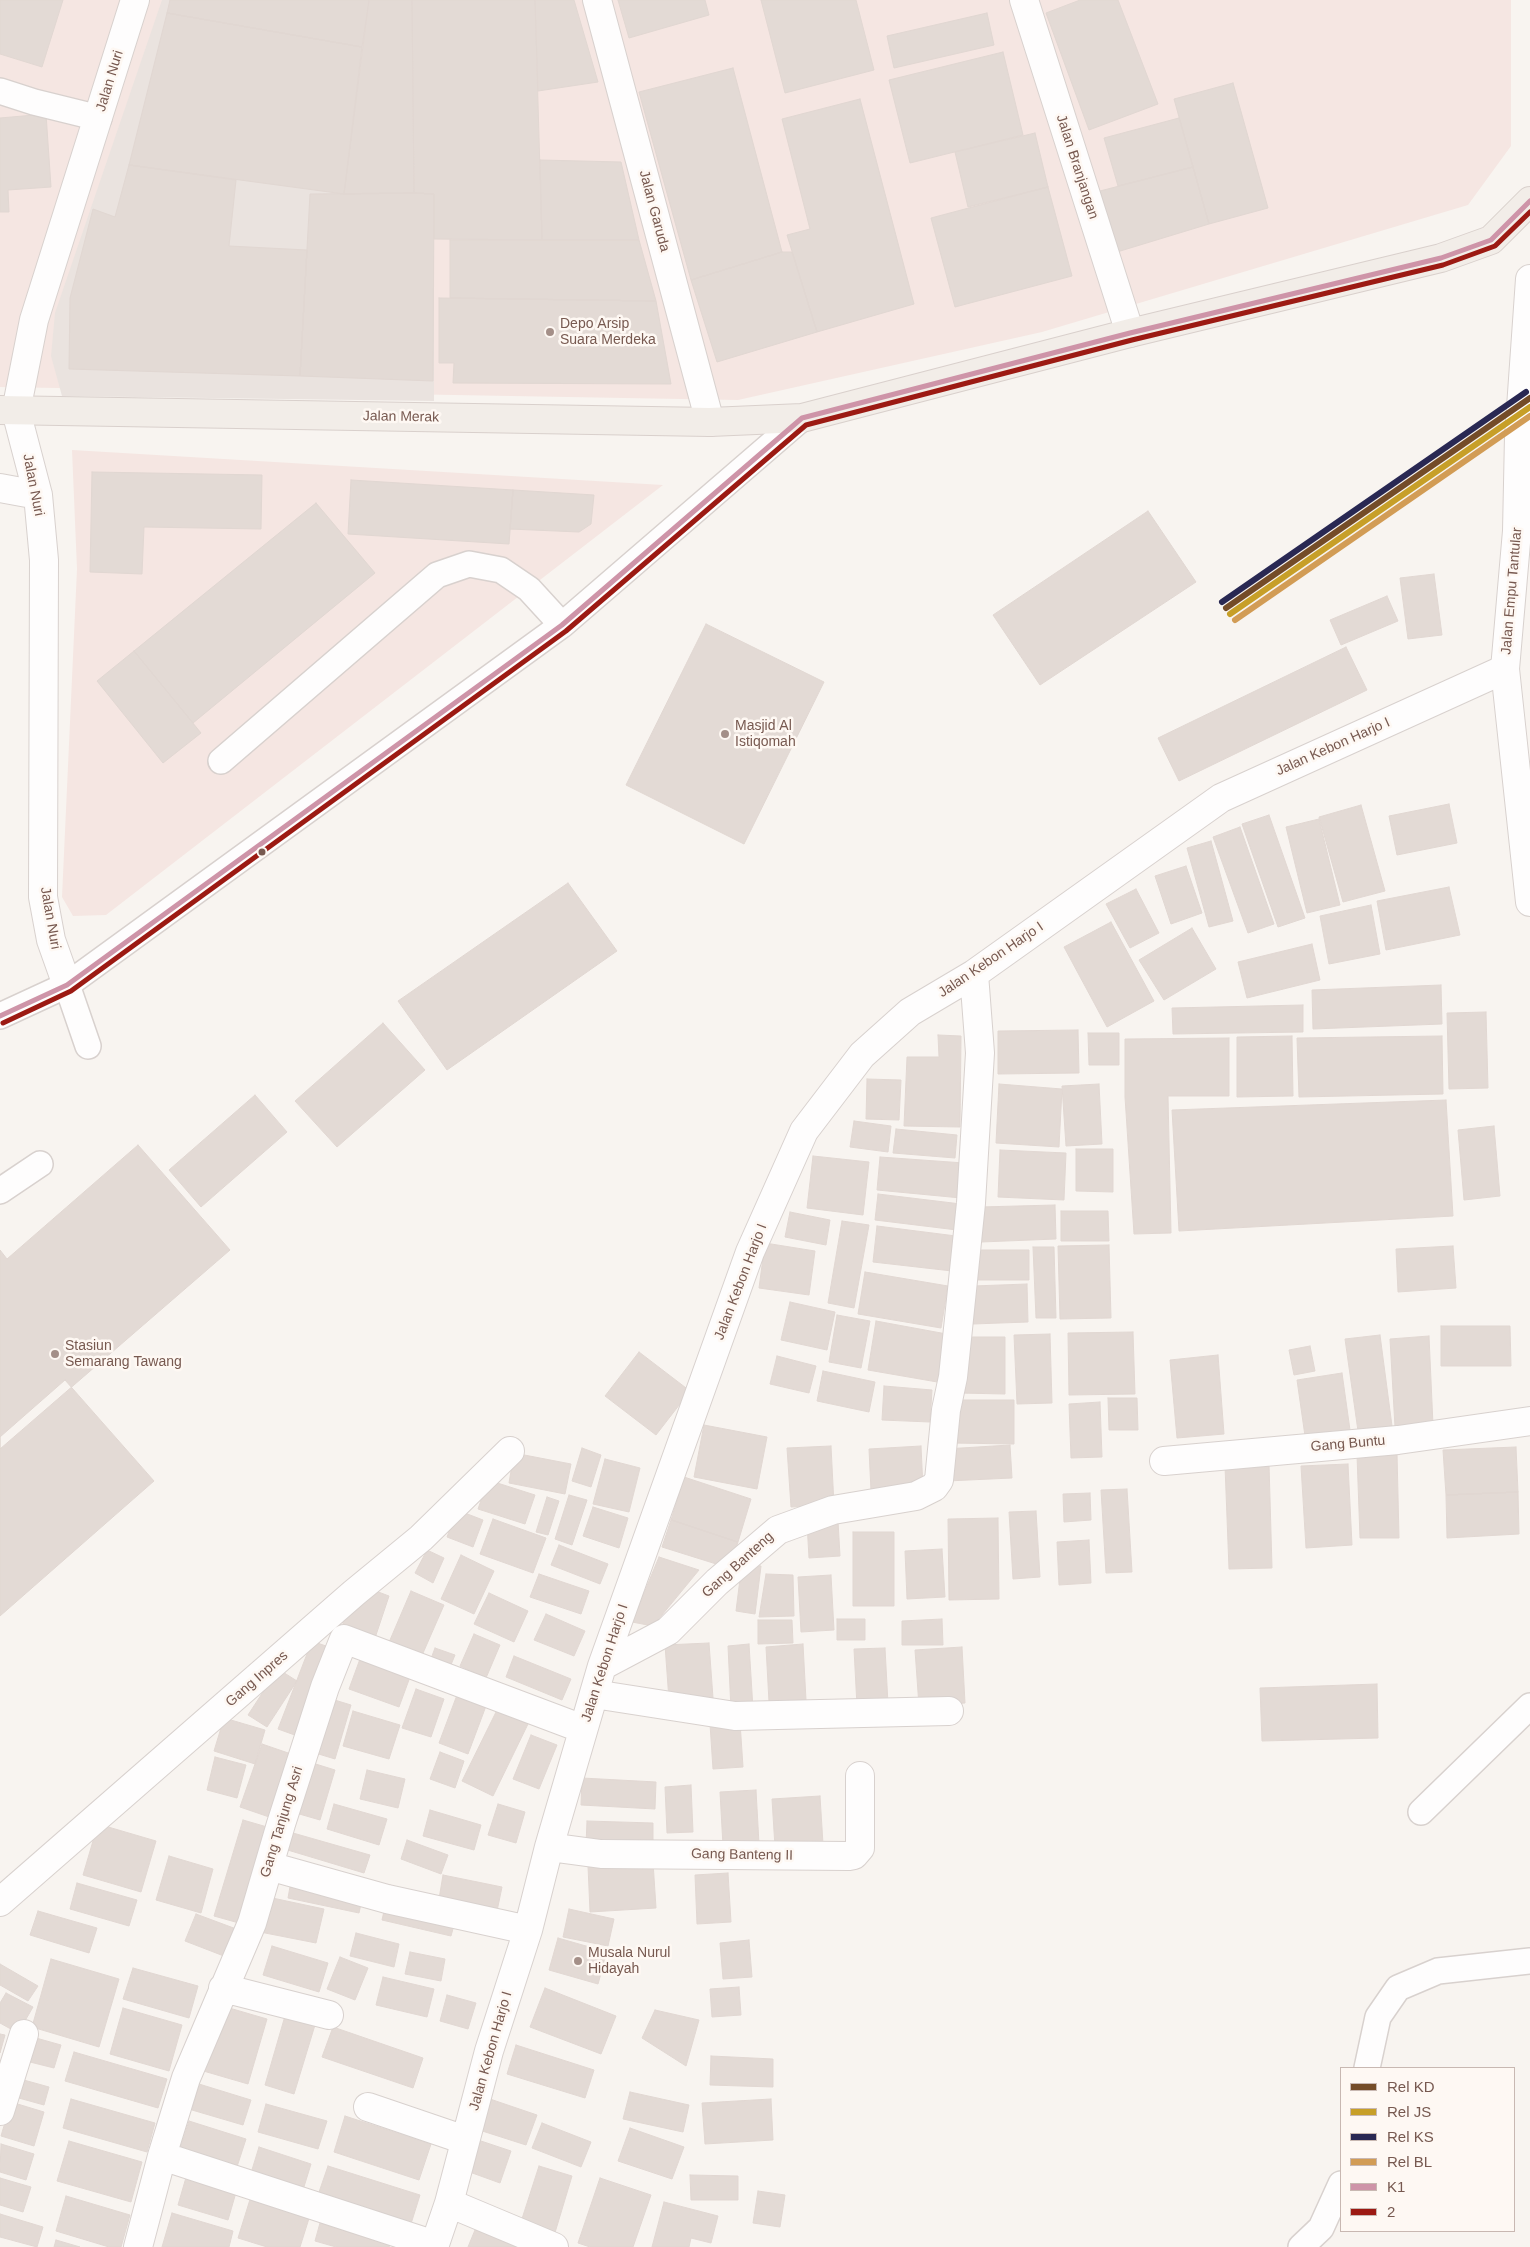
<!DOCTYPE html>
<html>
<head>
<meta charset="utf-8">
<style>
	body { margin:0 }
	#map { position:relative; width:1530px; height:2247px; overflow:hidden; background:#f8f4f0; font-family:Helvetica,sans-serif }
	canvas { display:block }
	.legend { position:absolute; left:1340px; top:2067px; width:175px; height:165px; box-sizing:border-box; background:#fef8f3; border:1px solid #c8b8b2; margin:0; padding:6px 9px; list-style:none; font-size:15px; color:#775950 }
	.legend li { display:flex; align-items:center; gap:10px; height:25px }
	.legend b { width:25px; border:1px solid #c8b8b2 }
</style>
</head>
<body>
<div id="map">
<canvas width="1530" height="2247"></canvas>
<ul class="legend">
<li><b style="height:6px;background:#744c28"></b>Rel KD</li>
<li><b style="height:6px;background:#c79f28"></b>Rel JS</li>
<li><b style="height:6px;background:#292853"></b>Rel KS</li>
<li><b style="height:6px;background:#d29c55"></b>Rel BL</li>
<li><b style="height:6px;background:#ce94a8"></b>K1</li>
<li><b style="height:6px;background:#9c1a13"></b>2</li>
</ul>
</div>
<script>
const g = document.querySelector('canvas').getContext('2d');
g.lineJoin = 'round';
function fill(path, color) { g.fillStyle = color; g.fill(path, 'evenodd'); }
const shape = rows => new Path2D(rows.map(r => 'M' + r).join(''));
function trace(path, color, width, dash) { g.strokeStyle = color; g.lineWidth = width; g.lineCap = dash ? 'butt' : 'round'; g.setLineDash(dash || []); g.stroke(path); }
function write(font, color, halo, rows, align = 'center') {
  g.font = font + ' Helvetica,sans-serif'; g.lineWidth = 5; g.setLineDash([]); g.textBaseline = 'middle'; g.strokeStyle = halo; g.fillStyle = color; for (const [text, x, y, turn = 0] of rows) {
    g.save(); g.translate(x, y); g.rotate((+turn || 0) * Math.PI / 180); g.textAlign = isNaN(turn) ? turn : align; if (halo) g.strokeText(text, 0, 0); g.fillText(text, 0, 0); g.restore();
  }
}
const commercial = shape([
	[0,0,1511,0,1511,146,1468,205,1042,332,738,400,0,387],
	[72,450,663,485,106,915,73,916,62,897,77,569]
]);
const industrial = shape([
	[162,0,369,0,344,194,434,194,434,401,62,396,51,356,55,313]
]);
const building = shape([
	[0,0,63,0,42,67,0,54,0,0],
	[170,0,369,0,362,47,167,13,170,0],
	[369,0,412,0,414,193,344,194,369,0],
	[412,0,535,0,542,240,434,239,434,194,414,193,412,0],
	[535,0,574,0,598,82,538,91,535,0],
	[618,0,705,0,709,15,629,38,618,0],
	[761,0,856,0,874,70,785,93,761,0],
	[1080,0,1118,0,1158,104,1089,130,1046,13,1080,0],
	[167,13,362,47,344,194,129,165,167,13],
	[987,13,994,45,894,68,887,36,987,13],
	[1003,52,1023,135,910,163,889,80,1003,52],
	[733,68,782,252,691,280,639,92,733,68],
	[1233,83,1268,208,1209,224,1174,99,1233,83],
	[860,99,914,304,817,332,787,235,810,229,782,119,860,99],
	[46,114,51,187,8,190,9,212,0,212,0,118,46,114],
	[1179,118,1193,167,1118,186,1104,138,1179,118],
	[1035,133,1048,187,968,207,955,152,1035,133],
	[540,160,621,162,639,240,542,240,540,160],
	[129,165,236,180,229,246,307,250,300,376,69,369,70,298,93,209,115,217,129,165],
	[1193,167,1209,224,1117,252,1100,191,1193,167],
	[1048,187,1072,276,955,307,931,218,1048,187],
	[414,193,434,194,433,381,300,376,310,194,414,193],
	[450,240,639,240,656,301,450,298,450,240],
	[782,252,792,252,817,332,717,362,691,280,782,252],
	[439,298,656,301,671,384,453,383,454,363,439,363,439,298],
	[92,472,262,475,261,529,144,527,142,574,90,572,92,472],
	[351,480,513,490,509,544,348,534,351,480],
	[513,490,594,495,591,524,579,532,510,529,513,490],
	[316,503,375,573,193,723,134,651,316,503],
	[1148,511,1196,582,1040,685,993,615,1148,511],
	[1434,574,1442,635,1408,639,1400,578,1434,574],
	[1387,596,1398,621,1341,645,1330,620,1387,596],
	[706,624,824,682,744,844,626,785,706,624],
	[1346,647,1367,690,1179,781,1158,738,1346,647],
	[134,651,201,733,163,763,97,681,134,651],
	[1449,804,1457,843,1397,855,1389,816,1449,804],
	[1361,805,1385,891,1343,902,1319,817,1361,805],
	[1269,815,1305,918,1278,927,1242,824,1269,815],
	[1319,819,1340,905,1307,913,1286,827,1319,819],
	[1240,827,1274,924,1248,933,1213,837,1240,827],
	[1211,841,1233,921,1209,927,1187,848,1211,841],
	[1186,866,1202,913,1171,924,1155,876,1186,866],
	[568,883,617,951,447,1070,398,1001,568,883],
	[1449,887,1460,935,1386,950,1377,901,1449,887],
	[1136,889,1159,933,1130,948,1106,904,1136,889],
	[1371,905,1380,954,1329,964,1320,916,1371,905],
	[1111,922,1154,1001,1107,1027,1064,947,1111,922],
	[1192,928,1216,969,1164,1000,1139,960,1192,928],
	[1312,944,1320,980,1247,998,1238,962,1312,944],
	[1441,985,1442,1024,1313,1029,1312,990,1441,985],
	[1303,1005,1303,1032,1173,1034,1172,1008,1303,1005],
	[1486,1012,1488,1088,1449,1089,1447,1013,1486,1012],
	[383,1023,425,1070,337,1147,295,1101,383,1023],
	[1078,1030,1079,1073,998,1074,998,1031,1078,1030],
	[1088,1033,1119,1033,1119,1065,1089,1065,1088,1033],
	[938,1035,961,1036,960,1127,904,1126,907,1057,939,1057,938,1035],
	[1292,1036,1293,1096,1237,1097,1237,1037,1292,1036],
	[1442,1036,1443,1094,1299,1097,1297,1038,1442,1036],
	[1229,1038,1229,1096,1168,1096,1171,1233,1134,1234,1125,1097,1125,1039,1229,1038],
	[867,1079,901,1080,899,1120,866,1119,867,1079],
	[999,1084,1062,1089,1059,1147,996,1143,999,1084],
	[1099,1084,1102,1144,1066,1146,1062,1086,1099,1084],
	[255,1095,287,1132,201,1207,169,1170,255,1095],
	[1446,1100,1453,1216,1179,1231,1172,1110,1446,1100],
	[854,1121,891,1126,888,1152,850,1147,854,1121],
	[1494,1126,1500,1196,1464,1200,1458,1130,1494,1126],
	[896,1129,957,1135,955,1158,893,1153,896,1129],
	[138,1145,230,1250,0,1449,0,1250,7,1259,138,1145],
	[1076,1149,1113,1149,1113,1192,1076,1191,1076,1149],
	[1000,1150,1066,1153,1064,1200,998,1197,1000,1150],
	[813,1156,869,1162,863,1215,807,1208,813,1156],
	[880,1157,964,1163,961,1198,877,1190,880,1157],
	[878,1194,961,1204,957,1230,875,1220,878,1194],
	[1055,1205,1056,1239,981,1242,980,1207,1055,1205],
	[1061,1211,1108,1211,1109,1241,1061,1241,1061,1211],
	[790,1212,830,1220,826,1245,785,1237,790,1212],
	[842,1221,869,1225,854,1308,828,1303,842,1221],
	[877,1226,956,1236,952,1271,873,1262,877,1226],
	[765,1243,815,1251,809,1295,759,1288,765,1243],
	[1109,1245,1111,1318,1060,1319,1058,1246,1109,1245],
	[1453,1246,1456,1288,1398,1292,1396,1249,1453,1246],
	[1033,1247,1054,1247,1056,1318,1036,1318,1033,1247],
	[973,1250,1029,1250,1029,1280,972,1280,973,1250],
	[865,1272,948,1286,941,1328,858,1314,865,1272],
	[1027,1284,1028,1322,973,1324,973,1286,1027,1284],
	[790,1302,835,1312,827,1350,781,1340,790,1302],
	[837,1315,870,1321,861,1368,829,1362,837,1315],
	[876,1321,952,1335,943,1383,868,1370,876,1321],
	[1441,1326,1510,1326,1511,1366,1441,1366,1441,1326],
	[1133,1332,1135,1394,1069,1395,1068,1333,1133,1332],
	[1050,1334,1052,1403,1017,1404,1014,1335,1050,1334],
	[1380,1335,1392,1426,1358,1431,1345,1339,1380,1335],
	[1429,1336,1433,1425,1395,1427,1390,1339,1429,1336],
	[960,1337,1005,1337,1005,1394,959,1393,960,1337],
	[1310,1346,1315,1371,1294,1375,1289,1350,1310,1346],
	[639,1352,690,1391,656,1435,605,1396,639,1352],
	[1218,1355,1224,1434,1177,1438,1170,1360,1218,1355],
	[777,1356,816,1366,809,1393,770,1384,777,1356],
	[823,1371,875,1382,869,1412,817,1401,823,1371],
	[1342,1373,1350,1430,1305,1436,1297,1380,1342,1373],
	[65,1380,154,1481,0,1616,0,1437,65,1380],
	[884,1386,932,1390,930,1422,882,1420,884,1386],
	[1108,1398,1137,1398,1138,1430,1109,1430,1108,1398],
	[951,1400,1014,1400,1014,1444,951,1443,951,1400],
	[1100,1402,1102,1457,1071,1458,1069,1404,1100,1402],
	[704,1425,767,1437,757,1489,694,1477,704,1425],
	[1010,1445,1012,1478,947,1481,945,1449,1010,1445],
	[831,1446,834,1505,791,1507,787,1448,831,1446],
	[921,1446,923,1488,871,1491,869,1449,921,1446],
	[1516,1447,1518,1492,1446,1495,1443,1450,1516,1447],
	[582,1448,601,1455,591,1487,572,1481,582,1448],
	[514,1453,571,1464,565,1494,509,1483,514,1453],
	[1397,1453,1399,1538,1360,1538,1357,1455,1397,1453],
	[605,1459,640,1468,629,1512,593,1504,605,1459],
	[1269,1464,1272,1568,1229,1569,1225,1466,1269,1464],
	[1348,1464,1352,1545,1306,1548,1301,1466,1348,1464],
	[684,1477,751,1499,738,1542,671,1520,684,1477],
	[488,1480,535,1495,525,1524,478,1509,488,1480],
	[1127,1489,1132,1572,1106,1573,1101,1490,1127,1489],
	[1518,1492,1519,1534,1447,1538,1446,1495,1518,1492],
	[1090,1493,1091,1520,1064,1522,1063,1494,1090,1493],
	[569,1495,587,1500,572,1545,555,1539,569,1495],
	[547,1497,559,1501,548,1535,536,1532,547,1497],
	[593,1507,628,1518,619,1548,583,1536,593,1507],
	[457,1510,483,1520,473,1547,447,1537,457,1510],
	[1036,1511,1040,1577,1013,1579,1009,1512,1036,1511],
	[998,1518,999,1599,949,1600,948,1519,998,1518],
	[493,1519,546,1538,533,1573,480,1554,493,1519],
	[671,1520,738,1542,729,1568,662,1547,671,1520],
	[838,1521,840,1556,809,1558,807,1523,838,1521],
	[853,1532,894,1532,894,1606,853,1606,853,1532],
	[1089,1540,1091,1583,1059,1585,1057,1542,1089,1540],
	[559,1545,608,1564,600,1584,551,1565,559,1545],
	[942,1549,945,1597,907,1599,905,1551,942,1549],
	[427,1550,444,1558,433,1583,415,1573,427,1550],
	[461,1555,494,1571,474,1614,441,1599,461,1555],
	[659,1557,699,1570,653,1626,632,1622,659,1557],
	[742,1563,761,1566,755,1614,736,1611,742,1563],
	[539,1574,589,1591,581,1614,530,1597,539,1574],
	[766,1574,793,1575,794,1616,759,1617,766,1574],
	[831,1575,834,1630,801,1632,798,1577,831,1575],
	[365,1587,389,1596,374,1641,332,1617,365,1587],
	[411,1591,444,1605,420,1660,387,1647,411,1591],
	[489,1593,528,1611,514,1642,474,1624,489,1593],
	[546,1614,585,1631,574,1656,534,1640,546,1614],
	[837,1619,865,1619,865,1640,837,1640,837,1619],
	[942,1619,943,1645,902,1645,902,1621,942,1619],
	[758,1620,792,1620,793,1643,758,1644,758,1620],
	[474,1634,500,1645,486,1678,460,1666,474,1634],
	[312,1641,337,1650,303,1738,278,1729,312,1641],
	[709,1643,713,1698,669,1700,665,1645,709,1643],
	[749,1644,753,1709,731,1710,728,1646,749,1644],
	[803,1644,806,1700,769,1702,766,1647,803,1644],
	[962,1647,965,1703,919,1706,915,1650,962,1647],
	[435,1648,455,1655,448,1672,429,1664,435,1648],
	[885,1648,888,1704,857,1706,854,1649,885,1648],
	[514,1656,571,1679,562,1700,506,1677,514,1656],
	[360,1659,410,1677,399,1707,349,1689,360,1659],
	[278,1669,297,1681,267,1727,248,1715,278,1669],
	[1377,1684,1378,1738,1262,1741,1260,1688,1377,1684],
	[416,1689,444,1699,431,1737,402,1728,416,1689],
	[457,1695,486,1706,468,1754,439,1743,457,1695],
	[328,1698,351,1705,335,1759,312,1752,328,1698],
	[497,1710,528,1724,493,1796,462,1781,497,1710],
	[353,1711,400,1725,389,1759,343,1746,353,1711],
	[224,1718,265,1730,255,1764,214,1751,224,1718],
	[740,1722,743,1767,713,1769,710,1724,740,1722],
	[531,1735,557,1745,539,1789,513,1779,531,1735],
	[262,1744,297,1756,275,1819,240,1807,262,1744],
	[440,1752,464,1761,455,1788,430,1779,440,1752],
	[215,1757,246,1765,237,1798,207,1790,215,1757],
	[306,1761,335,1770,320,1820,289,1811,306,1761],
	[367,1770,405,1779,398,1808,360,1799,367,1770],
	[582,1778,656,1782,655,1809,581,1805,582,1778],
	[691,1785,693,1832,667,1833,665,1787,691,1785],
	[756,1790,759,1844,723,1846,720,1792,756,1790],
	[820,1796,823,1844,775,1847,772,1799,820,1796],
	[334,1804,387,1819,379,1845,327,1829,334,1804],
	[498,1804,525,1812,516,1843,488,1835,498,1804],
	[430,1810,481,1825,474,1850,423,1836,430,1810],
	[243,1820,274,1829,246,1925,214,1916,243,1820],
	[587,1821,653,1823,653,1848,586,1845,587,1821],
	[98,1824,156,1841,141,1892,83,1875,98,1824],
	[286,1831,370,1855,364,1873,281,1848,286,1831],
	[407,1840,448,1855,441,1874,401,1859,407,1840],
	[169,1856,213,1869,201,1913,156,1900,169,1856],
	[653,1862,656,1908,590,1912,588,1866,653,1862],
	[728,1873,731,1922,697,1924,695,1875,728,1873],
	[443,1875,502,1887,497,1911,439,1899,443,1875],
	[291,1881,363,1895,359,1913,288,1898,291,1881],
	[77,1883,137,1900,129,1926,70,1909,77,1883],
	[263,1896,324,1909,316,1943,255,1931,263,1896],
	[386,1902,456,1918,451,1936,382,1920,386,1902],
	[569,1909,614,1919,608,1946,563,1937,569,1909],
	[38,1911,97,1928,89,1953,30,1935,38,1911],
	[196,1914,239,1930,229,1958,185,1941,196,1914],
	[356,1933,399,1944,394,1967,350,1956,356,1933],
	[558,1938,607,1952,598,1984,549,1970,558,1938],
	[749,1940,752,1977,723,1979,720,1943,749,1940],
	[272,1946,328,1963,319,1992,263,1975,272,1946],
	[410,1952,445,1959,441,1981,405,1974,410,1952],
	[340,1957,368,1968,355,2000,327,1989,340,1957],
	[51,1959,119,1979,99,2047,32,2027,51,1959],
	[0,1964,38,1986,28,2001,0,1985,0,1964],
	[133,1968,198,1986,189,2018,123,1999,133,1968],
	[383,1977,434,1989,427,2017,376,2005,383,1977],
	[739,1987,741,2015,712,2017,710,1989,739,1987],
	[545,1988,616,2016,601,2054,530,2027,545,1988],
	[6,1993,33,2007,18,2033,0,2023,0,2003,6,1993],
	[447,1995,476,2003,468,2029,440,2021,447,1995],
	[219,2005,267,2019,248,2084,200,2070,219,2005],
	[123,2008,182,2025,169,2071,110,2054,123,2008],
	[655,2010,699,2020,686,2066,642,2038,655,2010],
	[285,2016,315,2025,294,2094,265,2085,285,2016],
	[333,2027,423,2058,413,2088,322,2057,333,2027],
	[0,2034,5,2035,0,2053,0,2034],
	[29,2036,61,2045,54,2068,22,2060,29,2036],
	[516,2045,594,2070,585,2098,507,2074,516,2045],
	[74,2052,167,2079,158,2108,65,2081,74,2052],
	[711,2056,773,2059,773,2087,710,2085,711,2056],
	[13,2077,49,2087,44,2105,8,2095,13,2077],
	[199,2084,251,2100,243,2125,192,2110,199,2084],
	[630,2092,689,2105,683,2132,623,2119,630,2092],
	[487,2098,537,2115,526,2145,476,2129,487,2098],
	[71,2099,155,2123,147,2152,63,2128,71,2099],
	[771,2099,773,2140,705,2144,702,2103,771,2099],
	[11,2102,44,2112,34,2146,1,2136,11,2102],
	[266,2104,327,2121,318,2149,258,2132,266,2104],
	[345,2116,431,2144,419,2180,334,2152,345,2116],
	[189,2121,246,2139,234,2176,177,2158,189,2121],
	[542,2123,591,2142,581,2167,532,2148,542,2123],
	[630,2128,684,2147,672,2179,618,2161,630,2128],
	[475,2139,511,2151,500,2183,464,2170,475,2139],
	[69,2141,142,2162,131,2202,57,2181,69,2141],
	[1,2144,34,2154,26,2180,0,2172,1,2144],
	[259,2147,311,2164,303,2190,251,2173,259,2147],
	[328,2166,420,2195,410,2227,317,2198,328,2166],
	[539,2166,572,2176,554,2236,520,2225,539,2166],
	[187,2174,237,2189,228,2220,178,2205,187,2174],
	[690,2175,738,2176,738,2200,691,2200,690,2175],
	[0,2178,31,2187,23,2212,0,2205,0,2178],
	[600,2178,651,2195,633,2247,590,2247,578,2243,600,2178],
	[758,2191,785,2195,780,2227,753,2223,758,2191],
	[252,2193,311,2212,300,2247,267,2247,238,2238,252,2193],
	[66,2196,130,2215,121,2247,109,2247,56,2231,66,2196],
	[664,2202,718,2216,711,2243,691,2238,689,2247,652,2247,664,2202],
	[172,2213,233,2231,229,2247,162,2247,172,2213],
	[0,2214,43,2227,37,2247,0,2237,0,2214],
	[320,2223,390,2245,389,2247,336,2247,315,2241,320,2223],
	[475,2230,527,2247,468,2247,475,2230],
	[56,2240,80,2247,54,2247,56,2240]
]);
const service = shape([
	[0,91,34,102,99,118],
	[221,761,437,575,469,564,501,570,529,589,562,625],
	[67,985,88,1046],
	[0,1016,67,985,562,625,802,418],
	[0,1191,40,1164],
	[1421,1812,1530,1706],
	[1367,2068,1378,2017,1398,1988,1438,1971,1530,1961],
	[1301,2247,1321,2228,1341,2184]
]);
const minor = shape([
	[597,0,710,422],
	[1024,0,1130,333],
	[0,488,38,495],
	[67,985,51,940,43,897,44,560,38,495,16,411,34,320,135,0],
	[1164,1461,1398,1440,1530,1421],
	[602,1666,668,1631,717,1582,778,1530,833,1510,916,1496,934,1487,939,1480,946,1410,953,1377,971,1203,980,1053,974,974],
	[594,1694,735,1716,949,1711],
	[549,1847,601,1854,849,1856,854,1855,860,1848,860,1776],
	[269,1866,387,1899,528,1930],
	[0,1902,354,1593,421,1538,510,1451],
	[223,1988,329,2015],
	[368,2107,465,2140],
	[0,2111,24,2034],
	[162,2156,435,2245],
	[449,2203,554,2247],
	[138,2247,162,2156,186,2078,252,1923,281,1824,325,1687,344,1639,583,1729],
	[434,2247,449,2203,489,2051,528,1930,549,1847,602,1666,750,1252,804,1131,862,1055,910,1012,974,974,1221,798,1505,669]
]);
const tertiary = shape([
	[1530,279,1519,436,1517,531,1505,669,1530,902]
]);
const primary = shape([
	[0,410,710,422,802,418,1130,333,1441,258,1491,240,1530,201]
]);
const bus1 = shape([
	[0,1016,67,985,562,625,802,418,1130,333,1441,258,1491,240,1530,201]
]);
const bus2 = shape([
	[3,1023,71,991,566,631,806,425,1132,340,1443,265,1495,246,1530,212]
]);
const rail1 = shape([
	[1226,608,1530,398]
]);
const rail2 = shape([
	[1230,614,1530,407]
]);
const rail3 = shape([
	[1222,602,1526,392]
]);
const rail4 = shape([
	[1235,620,1530,416]
]);
const markers = [
	[550,332,5,"#a48f88"],
	[725,734,5,"#a48f88"],
	[262,852,4.5,"#775950"],
	[55,1354,5,"#a48f88"],
	[578,1961,5,"#a48f88"]
];
const streetNames = [
	["Jalan Nuri",110,81,-73],
	["Jalan Branjangan",1077,167,72],
	["Jalan Garuda",654,211,75],
	["Jalan Merak",401,417,1],
	["Jalan Nuri",33,485,79],
	["Jalan Empu Tantular",1512,591,-85],
	["Jalan Kebon Harjo I",1333,747,-24],
	["Jalan Nuri",50,918,80],
	["Jalan Kebon Harjo I",991,960,-34],
	["Jalan Kebon Harjo I",741,1282,-69],
	["Gang Buntu",1348,1444,-5],
	["Gang Banteng",738,1565,-42],
	["Jalan Kebon Harjo I",605,1663,-72],
	["Gang Inpres",257,1679,-41],
	["Gang Tanjung Asri",282,1822,-73],
	["Gang Banteng II",742,1855,1],
	["Jalan Kebon Harjo I",491,2051,-74]
];
const poiNames = [
	["Depo Arsip",560,324],
	["Suara Merdeka",560,340],
	["Masjid Al",735,726],
	["Istiqomah",735,742],
	["Stasiun",65,1346],
	["Semarang Tawang",65,1362],
	["Musala Nurul",588,1953],
	["Hidayah",588,1969]
];
fill(commercial, '#f5e6e2');
fill(industrial, '#eae3df');
fill(building, '#e3dad5');
trace(building, '#e1d7d2', 1);
trace(service, '#d8d1ce', 28);
trace(minor, '#d8d1ce', 30);
trace(tertiary, '#d8d1ce', 30);
trace(primary, '#d9d0cc', 30);
trace(service, '#fefdfd', 25);
trace(minor, '#fefdfd', 28);
trace(tertiary, '#fefdfd', 28);
trace(primary, '#f2ede8', 28);
trace(bus1, '#ce94a8', 5);
trace(bus2, '#9c1a13', 5);
trace(rail1, '#744c28', 6);
trace(rail2, '#c79f28', 6);
trace(rail3, '#292853', 6);
trace(rail4, '#d29c55', 6);
for (const [x, y, r, color] of markers) { const dot = new Path2D(); dot.arc(x, y, r, 0, 2 * Math.PI); g.fillStyle = color; g.fill(dot); trace(dot, '#fef8f3', 2); }
write('14px', '#775950', '#fef8f3', streetNames);
write('14px', '#775950', '#fef8f3', poiNames, 'left');
</script>
</body>
</html>
